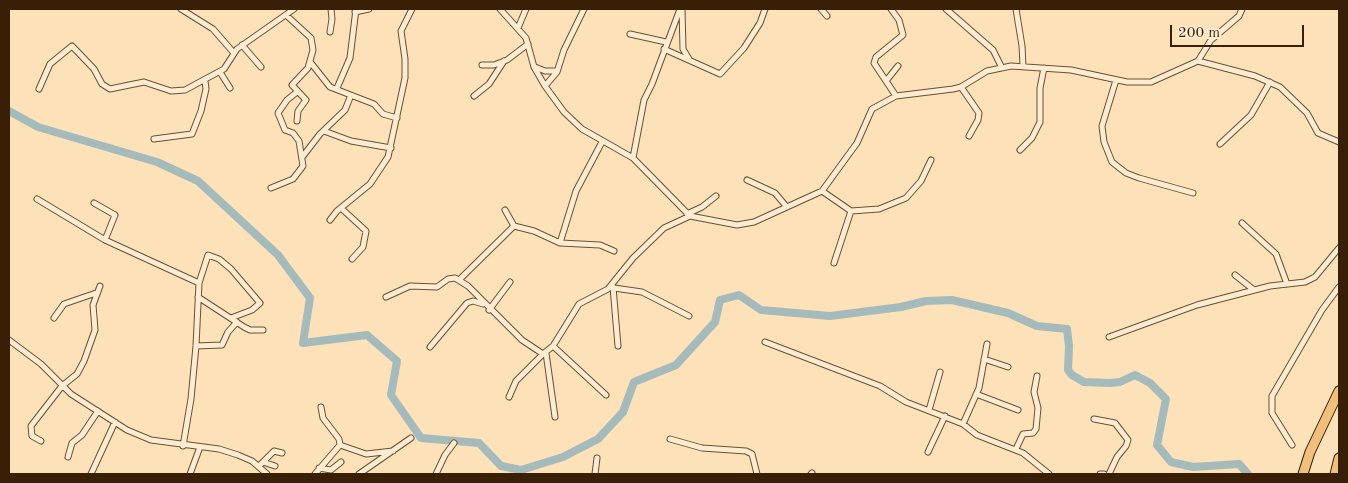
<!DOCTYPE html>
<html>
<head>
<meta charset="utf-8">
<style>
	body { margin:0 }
	#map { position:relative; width:1348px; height:483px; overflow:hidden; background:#fce1b9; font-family:"Old Standard TT",serif }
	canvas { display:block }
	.frame { position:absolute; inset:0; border:10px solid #381f05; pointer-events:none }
	.scale { position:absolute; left:1170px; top:25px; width:134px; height:22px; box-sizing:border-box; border:2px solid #381f05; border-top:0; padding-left:6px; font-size:15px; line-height:18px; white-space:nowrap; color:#381f05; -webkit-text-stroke:4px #fdecd2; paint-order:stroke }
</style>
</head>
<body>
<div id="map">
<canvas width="1348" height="483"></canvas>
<div class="frame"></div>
<div class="scale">200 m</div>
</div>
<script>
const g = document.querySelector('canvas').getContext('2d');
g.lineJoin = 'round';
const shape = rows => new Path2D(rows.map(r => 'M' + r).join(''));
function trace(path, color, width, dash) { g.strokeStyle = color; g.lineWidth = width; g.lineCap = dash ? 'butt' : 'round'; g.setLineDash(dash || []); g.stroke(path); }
const river = shape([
	[9,111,38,127,157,162,198,181,278,255,310,298,303,343,367,335,397,361,391,395,421,438,479,443,501,466,521,470,563,457,598,439,623,412,634,382,676,365,715,322,720,300,739,295,761,310,830,316,901,307,926,301,952,300,1008,313,1037,326,1067,329,1069,346,1068,370,1072,375,1084,382,1110,383,1120,382,1135,375,1150,383,1166,399,1157,445,1171,462,1193,467,1239,464,1248,474]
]);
const street = shape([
	[181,9,213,29,233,52],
	[500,9,526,38,534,67,545,86,564,112,582,129,633,158,690,216,737,225,754,222,822,191,857,143,872,109,896,96,953,89,961,87,987,71,1011,66,1071,70,1127,82,1151,82,1198,61,1211,40,1239,16,1242,9],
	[682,9,683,49,689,59],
	[821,9,827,16],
	[891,9,899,20,903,35,876,57,874,63,896,96],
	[946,9,993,50,1001,66],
	[1016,9,1022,46,1023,66],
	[355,12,369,9],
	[286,15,311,38,313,50,308,68,292,85,306,100,298,111,297,121],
	[518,28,526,9],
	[330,32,332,19,331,9],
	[630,34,666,42],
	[242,45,261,67],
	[664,49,720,74,744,48,760,23,765,9],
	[1198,61,1255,76,1280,87,1307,113,1318,133,1339,142],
	[311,63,330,87,374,104,383,114,397,118],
	[482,65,494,65,507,60,528,44],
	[535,67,545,71,557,71],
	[220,72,230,88],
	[1116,80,1102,126,1104,142,1112,162,1126,173,1139,178,1193,193],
	[886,81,898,66],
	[545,86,557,72,564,50,584,9],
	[961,87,979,113,978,120,969,136],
	[337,88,350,58,356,9],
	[39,89,50,64,72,46,94,69,102,84,110,89,144,82,171,91,185,90,224,69,237,49,294,9],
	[474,96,489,84,504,61],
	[324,131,351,141,391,148],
	[154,139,192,134,201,111,206,89,205,81],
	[1220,144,1251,115,1270,82],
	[1020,150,1032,138,1040,122,1040,88,1044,68],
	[303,156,320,134,345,110,351,95],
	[633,158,644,100,652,84,680,9],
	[747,180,775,193,786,206],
	[271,188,293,179,303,166,299,141,293,133,285,130,278,113,287,100,297,92],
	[822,191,851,211,834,263],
	[37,199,105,240,199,283,196,346,191,399,183,446],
	[94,203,115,215,105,240],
	[341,208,366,231,363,247,352,259],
	[851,211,879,209,906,198,921,181,931,160],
	[687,214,702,207,716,196],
	[330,220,337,211,370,184,388,157,405,78,405,59,401,31,412,9],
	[1242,223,1276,254,1287,284],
	[514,226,534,231,560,243,600,245,614,251],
	[560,243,576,191,602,142],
	[1235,275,1254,290],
	[459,280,514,226,505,210],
	[199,283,208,255,219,259,231,269,260,303,252,310,231,318],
	[613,287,618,346],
	[614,288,642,292,689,316],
	[198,297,244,327,250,330,263,330],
	[386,297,410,286,437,287,448,279,455,278,468,286,522,340,543,354,553,346,579,304,608,289,633,258,664,228,690,216],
	[489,310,510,282],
	[54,318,64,304,96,293],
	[1109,337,1197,305,1270,286,1305,282,1315,277,1339,248],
	[9,340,41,364,71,394,127,430,151,440,219,449,238,455,252,461,267,474],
	[765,342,880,386,906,402,963,424,977,435,1023,453,1049,474],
	[196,346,222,345,228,332,237,322],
	[553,346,606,395],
	[430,347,467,303,473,301,483,304],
	[546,353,555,417],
	[984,359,1008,367],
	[976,394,1018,410],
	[509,397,516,381,543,354],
	[321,407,323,418,339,439,340,445],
	[929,410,940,372],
	[1094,419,1115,423,1128,440,1126,446,1117,457,1109,474],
	[963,424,979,388,987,344],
	[670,439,702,448,746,451,752,454,757,474],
	[41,441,32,436,31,426,62,386,77,374,84,361,95,330,93,305,100,286],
	[1292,445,1272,413,1272,396,1322,310,1339,287],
	[1016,449,1023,434,1033,433,1036,429,1038,408,1034,392,1037,376],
	[928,452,945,416],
	[68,457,72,443,82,435,98,411],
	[263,462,275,466],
	[259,466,274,451,282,453],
	[319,468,331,470,341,462],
	[91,474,115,422],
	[190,474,200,447],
	[315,474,340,445,366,454,393,451],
	[359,474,411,438],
	[436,474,445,455,454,443],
	[595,474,597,458],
	[811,474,812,473],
	[1100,474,1104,474]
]);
const highway = shape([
	[1303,474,1310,452,1339,391],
	[1335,474,1339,458]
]);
trace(river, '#a5babb', 8);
trace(street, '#695032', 7);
trace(highway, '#381f05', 11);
trace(street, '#fdecd2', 5);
trace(highway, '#eec07c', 9);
</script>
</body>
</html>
